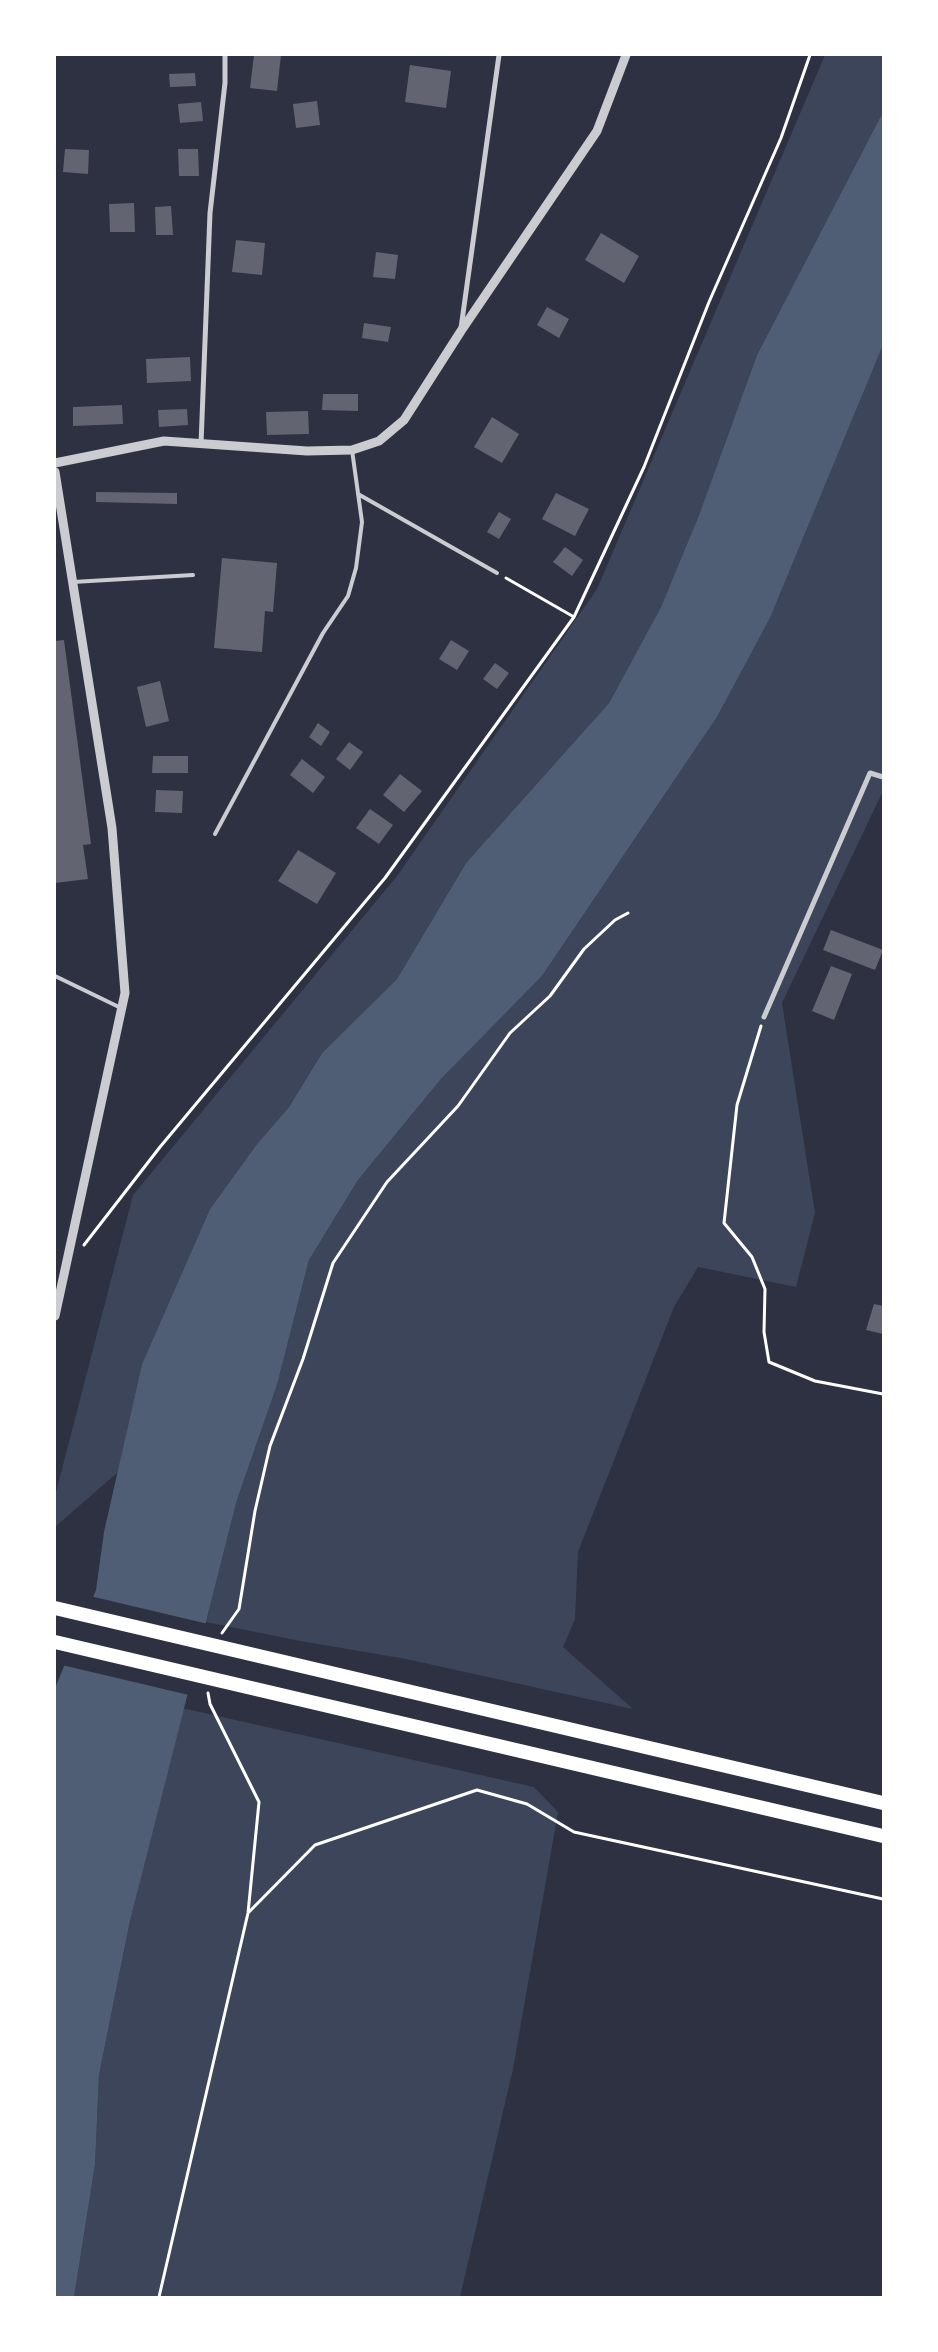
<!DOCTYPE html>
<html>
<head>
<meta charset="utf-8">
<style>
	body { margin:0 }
	#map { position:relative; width:938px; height:2352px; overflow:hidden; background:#2d3142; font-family:Ubuntu,sans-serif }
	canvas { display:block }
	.frame { position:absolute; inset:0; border:56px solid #fff; pointer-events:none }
</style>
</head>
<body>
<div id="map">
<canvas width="938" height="2352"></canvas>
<div class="frame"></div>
</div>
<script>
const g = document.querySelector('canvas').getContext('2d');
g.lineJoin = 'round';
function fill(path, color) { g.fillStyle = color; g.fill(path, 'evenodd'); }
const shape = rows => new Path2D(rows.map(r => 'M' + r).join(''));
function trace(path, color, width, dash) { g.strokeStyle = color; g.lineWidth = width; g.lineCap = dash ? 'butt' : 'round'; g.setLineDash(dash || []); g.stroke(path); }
const green = shape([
	[825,55,883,55,883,112,757,355,699,515,661,607,609,703,466,863,397,979,322,1053,289,1107,257,1144,210,1209,142,1364,118,1472,55,1527,55,1496,133,1195,397,876,597,589],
	[883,345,883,791,782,1003,815,1213,796,1287,698,1267,674,1307,578,1552,575,1619,563,1647,633,1709,406,1659,300,1641,206,1622,237,1500,277,1385,309,1260,358,1180,441,1079,542,976,717,717,770,618],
	[182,1708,534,1787,558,1812,513,2069,460,2297,74,2297,95,2165,99,2075,130,1921]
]);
const water = shape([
	[883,112,883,345,770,618,717,717,542,976,441,1079,358,1180,309,1260,277,1385,237,1500,130,1921,99,2075,95,2165,74,2297,55,2297,55,1688,96,1590,104,1532,142,1364,210,1209,257,1144,289,1107,322,1053,397,979,466,863,609,703,661,607,699,515,757,355]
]);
const pier = shape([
	[90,1596,208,1624,189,1695,62,1665]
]);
const building = shape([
	[254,55,281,55,277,91,250,88],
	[410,65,451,71,446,108,405,102],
	[195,73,196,86,170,87,169,74],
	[317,101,320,125,296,128,293,104],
	[201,102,203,121,180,123,178,104],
	[65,149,89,150,88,174,63,172],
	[178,149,198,149,199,176,179,176],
	[134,203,135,232,110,232,109,204],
	[171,206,173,235,156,235,155,207],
	[601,233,639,256,624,283,585,260],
	[236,240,265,243,262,275,232,272],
	[376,252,398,255,395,279,373,277],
	[547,307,569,319,559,338,537,325],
	[364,323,391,327,388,342,362,338],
	[190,357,191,381,147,383,146,359],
	[323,394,358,394,358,411,322,410],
	[122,405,123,424,73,426,73,407],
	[187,409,188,425,159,427,158,410],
	[308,411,309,434,267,435,266,412],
	[492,417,519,434,502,463,474,447],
	[96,492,177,493,177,504,96,502],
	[556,493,589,509,575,536,542,519],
	[499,512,511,519,499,539,487,532],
	[565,547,583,560,572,576,553,562],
	[222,558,277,563,273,612,265,611,262,652,214,648],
	[64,640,91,844,83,845,88,879,55,883,55,641],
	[451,640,469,651,457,670,439,659],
	[495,663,509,673,497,689,483,679],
	[160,681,169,721,146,727,137,687],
	[318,723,330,732,321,746,309,737],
	[349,742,363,752,350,770,336,759],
	[153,756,188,756,188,773,152,773],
	[302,759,325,777,313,793,290,775],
	[400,774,422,791,404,812,383,795],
	[156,790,183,791,182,813,155,812],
	[370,809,393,825,379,844,356,828],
	[298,850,336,873,317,904,278,881],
	[831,930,883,950,875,970,823,950],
	[831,966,852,974,834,1020,812,1011],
	[874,1304,883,1306,883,1334,866,1330]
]);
const path = shape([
	[506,578,574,617],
	[761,1026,737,1105,724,1223,752,1257,765,1289,764,1332,769,1362,815,1381,883,1394],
	[84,1245,160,1147,385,878,574,617,644,467,709,302,781,138,810,55],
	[222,1633,239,1609,255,1511,270,1446,303,1359,333,1263,387,1182,458,1106,510,1033,550,996,584,949,615,920,628,913],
	[248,1913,315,1845,477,1790,527,1804,574,1832,883,1899],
	[159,2297,248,1913,259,1802,210,1704,208,1693]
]);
const service = shape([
	[358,494,497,573],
	[73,582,193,575],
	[215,834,323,633,348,596,356,568,362,522,352,450],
	[55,976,121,1008]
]);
const minor = shape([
	[461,328,499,55],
	[201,444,210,213,225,83,225,55],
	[764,1017,870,773,883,777]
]);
const tertiary = shape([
	[55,463,164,441,307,451,352,450,379,441,404,420,461,331,597,131,626,55],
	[55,472,112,828,125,993,55,1316]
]);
const trunk = shape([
	[55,1608,883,1803],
	[55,1642,883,1836]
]);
fill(green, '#3c4559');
fill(water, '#4f5d75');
fill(pier, '#2d3142');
fill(building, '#626471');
trace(path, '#fff', 3);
trace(service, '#caccd0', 4);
trace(minor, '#caccd0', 5);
trace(tertiary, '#caccd0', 9);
trace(trunk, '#fff', 14);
</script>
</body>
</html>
